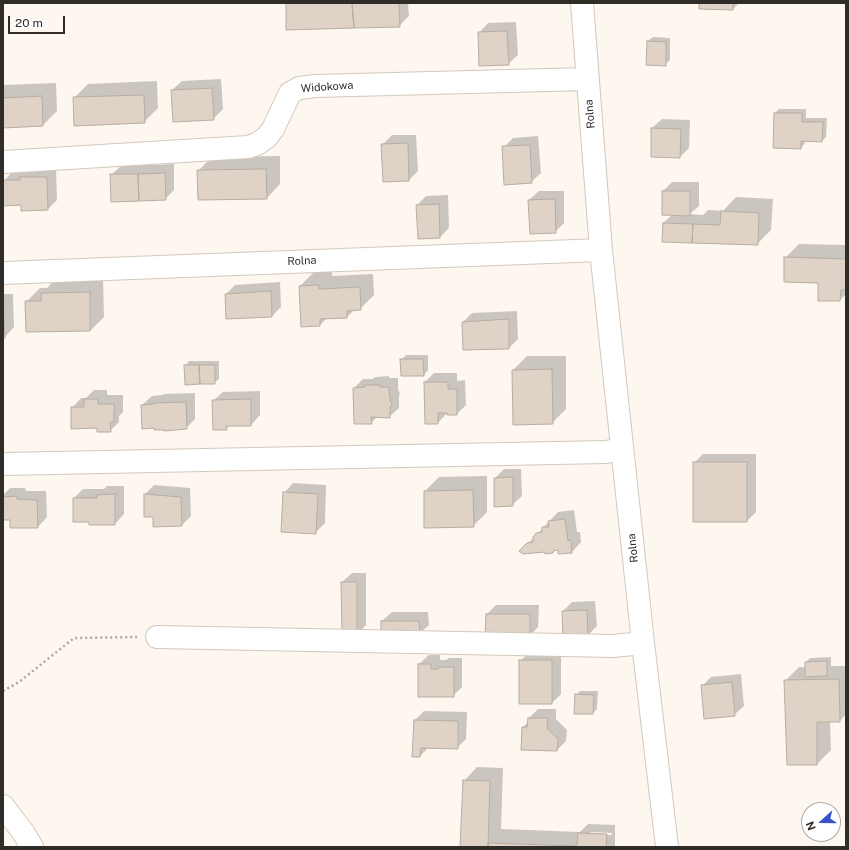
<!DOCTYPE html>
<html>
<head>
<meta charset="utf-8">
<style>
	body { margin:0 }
	#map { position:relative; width:849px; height:850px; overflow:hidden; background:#fef7ef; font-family:"Public Sans",sans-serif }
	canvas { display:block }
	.frame { position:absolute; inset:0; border:4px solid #302c27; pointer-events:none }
	.north { position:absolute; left:801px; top:802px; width:40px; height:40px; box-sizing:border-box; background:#fff; border:1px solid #acaba9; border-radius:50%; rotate:249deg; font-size:11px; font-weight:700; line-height:16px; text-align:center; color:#302c27 }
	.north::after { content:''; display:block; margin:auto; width:14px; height:18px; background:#3654c6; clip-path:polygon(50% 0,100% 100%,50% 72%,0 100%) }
	.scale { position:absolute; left:8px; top:16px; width:57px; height:18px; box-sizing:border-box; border:2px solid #302c27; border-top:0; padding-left:5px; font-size:12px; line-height:14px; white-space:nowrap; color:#302c27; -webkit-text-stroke:3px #fff; paint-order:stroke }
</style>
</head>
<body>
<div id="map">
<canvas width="849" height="850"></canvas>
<div class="frame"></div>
<div class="north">N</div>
<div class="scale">20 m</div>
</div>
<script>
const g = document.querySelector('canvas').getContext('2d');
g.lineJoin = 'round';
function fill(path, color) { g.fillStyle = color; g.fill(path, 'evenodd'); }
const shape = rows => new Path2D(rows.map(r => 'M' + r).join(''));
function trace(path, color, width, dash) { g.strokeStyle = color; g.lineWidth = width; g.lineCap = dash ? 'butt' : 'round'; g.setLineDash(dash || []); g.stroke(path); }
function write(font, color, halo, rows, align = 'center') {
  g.font = font + ' "Public Sans",sans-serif'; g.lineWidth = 3; g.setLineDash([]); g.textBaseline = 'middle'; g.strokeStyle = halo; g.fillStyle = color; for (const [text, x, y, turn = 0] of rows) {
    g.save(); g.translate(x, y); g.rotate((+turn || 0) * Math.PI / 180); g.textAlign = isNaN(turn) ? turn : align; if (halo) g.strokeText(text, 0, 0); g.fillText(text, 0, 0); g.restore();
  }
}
const shadow = shape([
	[287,3,408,3,409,16,399,26],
	[700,3,739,3,733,9],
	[516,22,518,55,508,64,479,33,488,23],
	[653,37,670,38,670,60,665,65,648,41],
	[221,79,223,109,213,119,172,90,182,81],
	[157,81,158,108,144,122,74,98,88,84],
	[56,83,57,111,43,125,3,127,3,85],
	[779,109,806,109,806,118,827,118,826,137,822,141,805,141,805,143,801,148,775,113],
	[662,119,690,120,689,148,680,157,652,128],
	[392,135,416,135,418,171,409,180,382,145],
	[538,136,541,173,531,182,504,147,513,138],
	[280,156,280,184,267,198,198,171,212,157],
	[174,164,174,190,165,199,111,175,121,166],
	[56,168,57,200,48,209,22,204,4,181,13,171],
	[672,182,699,182,699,206,690,214,703,215,708,210,723,211,736,197,773,199,771,230,757,244,663,241,663,223,672,215,663,191],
	[539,191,564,191,564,223,555,232,529,200],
	[448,195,449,228,440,237,417,205,426,196],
	[799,244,846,245,846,294,840,300,819,282,785,258],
	[332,271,332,276,373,274,374,295,360,309,354,310,347,317,327,318,320,325,302,326,300,286,314,272],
	[55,279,103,279,104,317,90,331,27,331,26,302,40,288,47,288],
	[280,282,281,307,272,316,226,294,235,285],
	[3,294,13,294,14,327,5,337,3,337],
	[517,311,518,339,509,348,463,322,472,313],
	[406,355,428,355,428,370,424,375,401,360],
	[527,356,566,356,566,409,552,423,513,370],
	[189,361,219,361,219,379,214,383,185,366],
	[434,373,457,373,457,381,465,380,466,405,457,414,448,412,438,423,425,382],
	[389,376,389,378,398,378,398,389,400,394,399,396,399,408,389,417,378,416,371,423,354,388,363,379,373,379,375,377],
	[94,390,107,390,107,395,123,395,123,412,119,416,119,422,110,431,98,427,72,408,81,398,86,398],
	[260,391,260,415,251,425,230,425,226,429,213,401,223,392],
	[195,393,195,419,186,428,155,427,142,405,152,396,162,395,164,394],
	[703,454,756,454,756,512,747,521,694,463],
	[504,469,521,469,522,496,512,505,495,478],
	[487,476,487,512,473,526,425,527,425,491,439,477],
	[293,483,326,485,325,523,315,533,284,493],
	[154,485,190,488,191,516,182,525,154,516,145,494],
	[107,486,124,486,124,514,115,524,90,521,74,498,83,489,104,489],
	[10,488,25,488,26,491,46,491,47,517,38,527,11,519,3,519,3,495],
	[574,510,577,532,580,532,581,542,572,552,559,553,559,549,556,549,553,552,546,551,521,551,558,512],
	[352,573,366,573,366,625,357,634,342,582],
	[595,601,597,626,588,635,563,611,572,602],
	[496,605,539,605,538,627,529,637,487,614],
	[392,612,428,612,429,625,419,634,382,621],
	[561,651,561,694,552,703,520,661,530,652],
	[429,655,440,655,440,660,446,660,449,658,462,658,462,687,453,696,419,664],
	[831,657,831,666,846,666,846,714,840,721,830,721,831,750,817,764,785,681,799,667,806,667,806,662,810,658],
	[741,674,744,706,734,715,702,686,711,677],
	[580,691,598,691,597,709,593,713,576,695],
	[538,709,556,709,556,719,567,730,566,741,557,750,523,727,528,722,529,718],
	[424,711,467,712,466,739,457,748,429,747,420,756,415,720],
	[477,767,503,768,501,829,580,832,588,824,615,825,615,847,461,847,464,781],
	[591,832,612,833,612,835,591,834]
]);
const building = shape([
	[286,3,352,3,354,28,286,30,286,3],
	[352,3,399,3,400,27,354,28,352,3],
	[699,3,733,3,733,10,699,9,699,3],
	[507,31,509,65,479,66,478,32,507,31],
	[647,41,666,42,666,66,646,65,647,41],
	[212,88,214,120,173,122,171,90,212,88],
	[144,95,145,123,74,126,73,97,144,95],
	[42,96,43,126,3,128,3,98,42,96],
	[774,113,802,113,802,122,823,122,822,142,801,141,801,149,773,148,774,113],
	[651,128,681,129,680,158,651,157,651,128],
	[408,143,409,181,383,182,381,144,408,143],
	[530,145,532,183,504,185,502,146,530,145],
	[266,169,267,199,198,200,197,170,266,169],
	[165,173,166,200,139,201,138,174,165,173],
	[110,174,138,174,139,201,111,202,110,174],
	[20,177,47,177,48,210,21,211,21,205,3,206,3,180,20,180,20,177],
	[662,191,690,191,690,216,662,215,662,191],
	[555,199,556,233,530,234,528,200,555,199],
	[439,204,440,238,418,239,416,205,439,204],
	[721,211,759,213,758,245,692,243,693,224,720,225,721,211],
	[663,223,693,224,692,243,662,242,663,223],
	[784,257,846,259,846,290,841,290,840,301,818,301,818,283,784,282,784,257],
	[319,285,319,289,360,287,361,310,347,311,347,318,320,319,320,326,301,327,299,286,319,285],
	[271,291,272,317,226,319,225,294,271,291],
	[90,292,90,331,26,332,25,301,41,301,41,293,90,292],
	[3,303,5,338,3,338,3,303],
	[509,319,509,349,463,350,462,322,509,319],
	[400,359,423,359,424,376,401,376,400,359],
	[184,365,199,365,200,384,185,385,184,365],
	[199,365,215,365,215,384,200,384,199,365],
	[552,369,553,424,513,425,512,370,552,369],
	[424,382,448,382,448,389,457,389,457,415,447,415,447,413,438,413,438,424,425,424,424,382],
	[365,385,380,385,380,387,389,387,390,399,391,401,392,405,390,407,390,418,371,417,372,424,354,424,353,388,365,387,365,385],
	[84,399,98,399,98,404,114,404,114,422,110,422,111,432,97,432,97,428,71,429,71,407,84,407,84,399],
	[251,399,251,426,226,426,227,430,213,430,212,400,251,399],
	[186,402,187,429,164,431,164,430,154,430,154,428,142,429,141,405,154,404,154,403,186,402],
	[693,462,747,462,747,522,693,522,693,462],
	[513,477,513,506,494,507,494,478,513,477],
	[473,490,474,527,424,528,424,491,473,490],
	[283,492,318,494,316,534,281,532,283,492],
	[115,494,115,525,89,525,89,522,73,522,73,498,97,498,96,495,115,494],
	[144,494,181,497,182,526,153,527,153,517,144,517,144,494],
	[17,496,17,499,37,500,38,528,10,528,10,520,3,520,3,497,17,496],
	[565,519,568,541,571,540,572,553,558,554,558,550,553,551,553,553,545,554,545,552,523,554,519,551,527,543,533,542,533,537,536,533,542,532,542,527,549,527,548,521,565,519],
	[341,582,357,582,357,635,342,635,341,582],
	[587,610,588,636,563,638,562,611,587,610],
	[486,614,530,614,530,638,485,637,486,614],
	[381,621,419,621,420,635,381,635,381,621],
	[519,660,552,660,552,704,519,704,519,660],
	[827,661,827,676,805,677,805,662,827,661],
	[418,664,431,664,431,669,438,669,438,667,454,667,454,697,418,697,418,664],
	[839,679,840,722,817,722,817,765,787,765,784,680,839,679],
	[732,682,735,716,704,719,701,685,732,682],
	[575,694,594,695,593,714,574,714,575,694],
	[528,718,548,718,547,728,558,739,557,751,521,750,522,727,527,727,528,718],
	[414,720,458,721,458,749,421,748,420,757,412,757,414,720],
	[463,780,490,781,488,847,460,847,463,780],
	[578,833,607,834,606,847,577,847,578,833],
	[488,843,577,846,577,847,488,847,488,843]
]);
const path = shape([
	[3,691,19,682,74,638,137,637]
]);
const minor = shape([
	[582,3,601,250,643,643,667,847],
	[3,162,248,147,257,144,267,137,273,129,290,93,299,88,315,86,587,79],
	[3,273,601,250],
	[3,464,606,452,622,449],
	[157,637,613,646,643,643],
	[3,806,23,832,32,847]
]);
const streetNames = [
	["Widokowa",327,87,-4],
	["Rolna",590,114,-95],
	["Rolna",302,261,-2],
	["Rolna",633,548,-96]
];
fill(shadow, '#0003');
fill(building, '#ded3c6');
trace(building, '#b7aca0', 1);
trace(minor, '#d3c8bb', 24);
trace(path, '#aca69f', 2.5, [2, 3]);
trace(minor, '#fff', 22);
write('11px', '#302c27', '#fff', streetNames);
</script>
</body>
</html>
